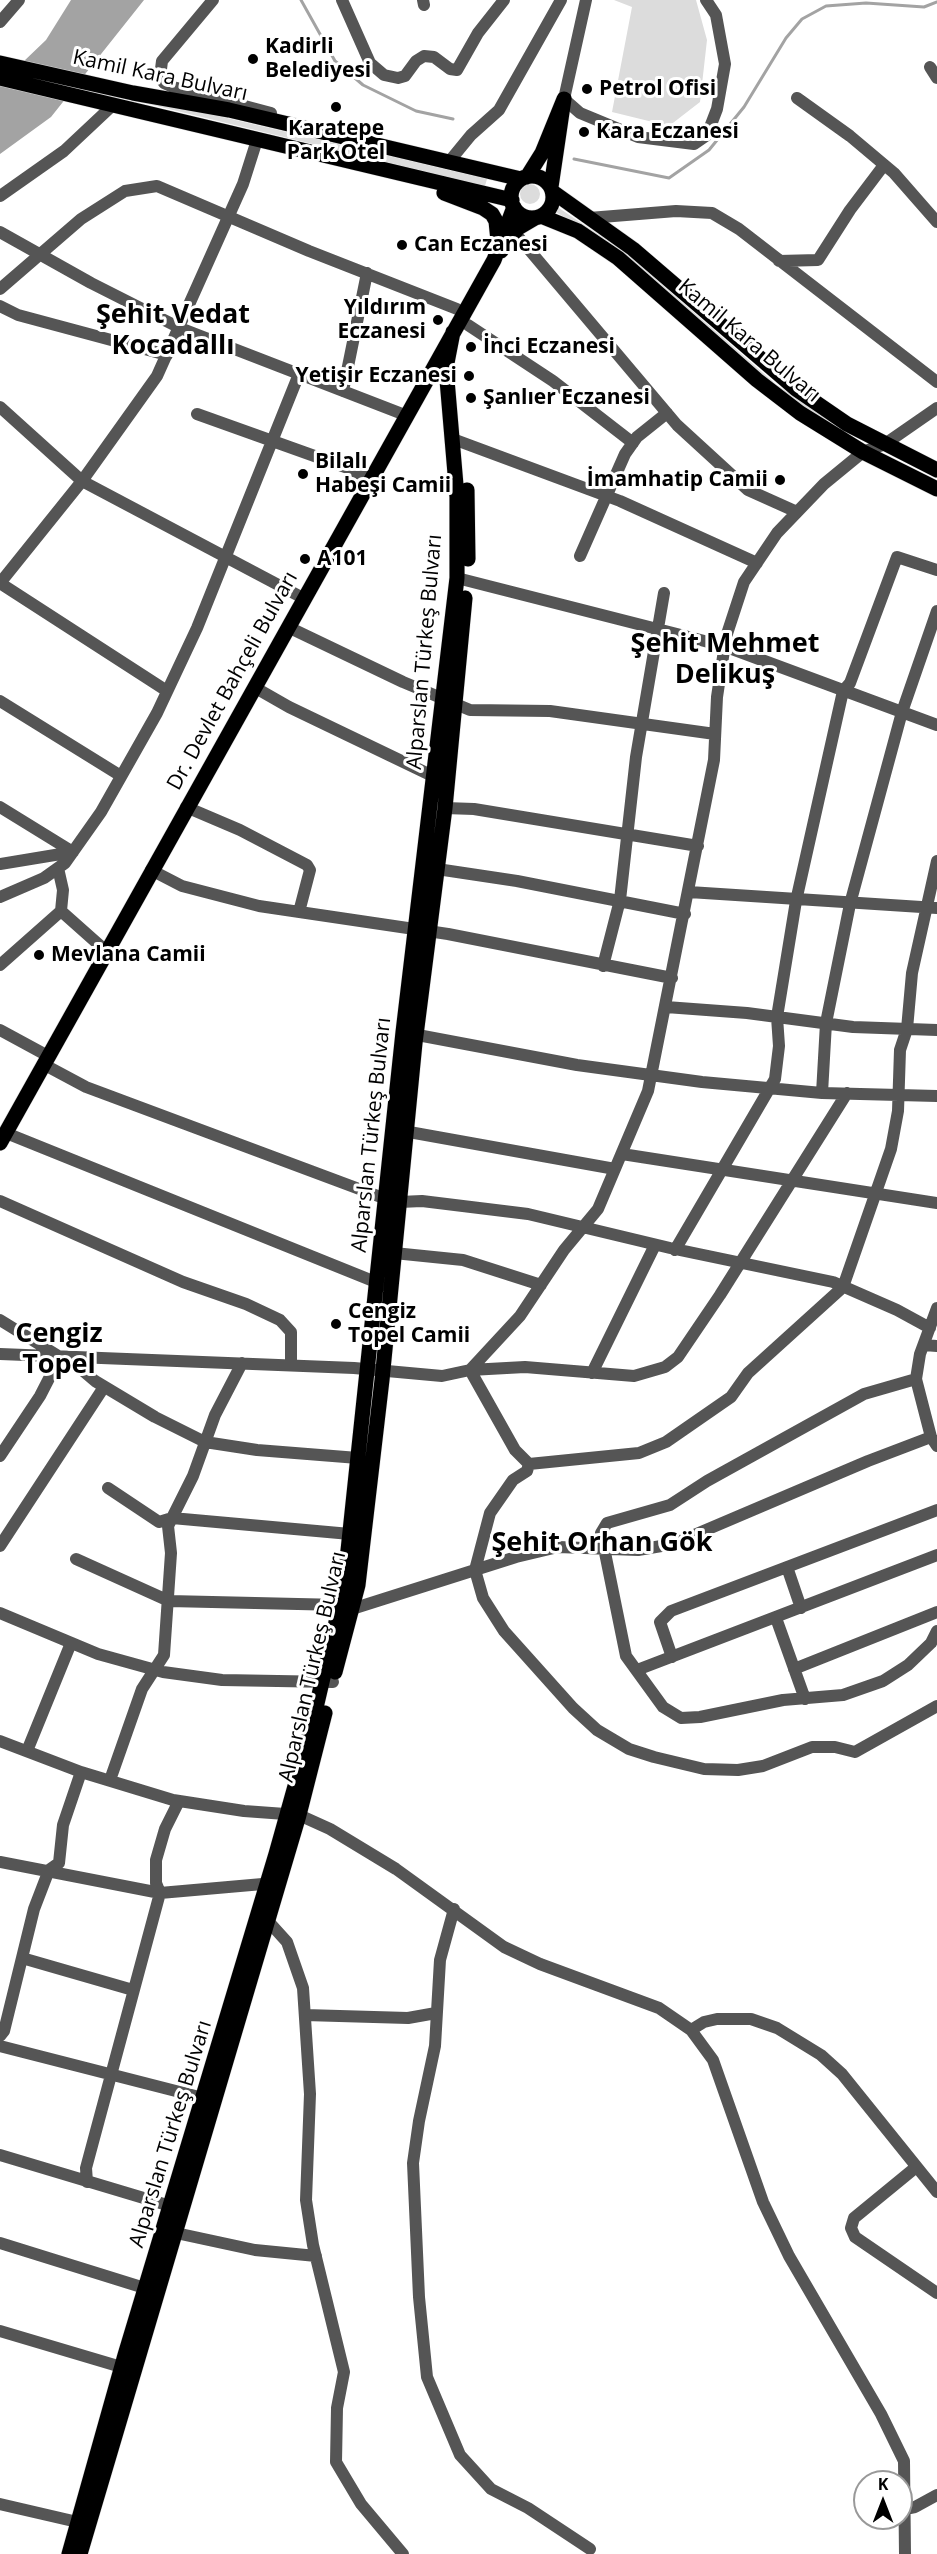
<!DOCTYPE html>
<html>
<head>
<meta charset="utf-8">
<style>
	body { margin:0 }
	#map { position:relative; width:937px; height:2554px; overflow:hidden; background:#fff; font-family:"Open Sans",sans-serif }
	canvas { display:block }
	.north { position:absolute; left:853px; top:2470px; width:60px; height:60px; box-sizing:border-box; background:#fff; border:2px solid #999; border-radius:50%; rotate:0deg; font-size:16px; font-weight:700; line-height:24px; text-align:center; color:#000 }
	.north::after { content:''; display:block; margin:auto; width:21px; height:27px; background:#000; clip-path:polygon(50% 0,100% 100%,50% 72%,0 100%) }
</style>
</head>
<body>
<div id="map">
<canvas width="937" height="2554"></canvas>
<div class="north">K</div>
</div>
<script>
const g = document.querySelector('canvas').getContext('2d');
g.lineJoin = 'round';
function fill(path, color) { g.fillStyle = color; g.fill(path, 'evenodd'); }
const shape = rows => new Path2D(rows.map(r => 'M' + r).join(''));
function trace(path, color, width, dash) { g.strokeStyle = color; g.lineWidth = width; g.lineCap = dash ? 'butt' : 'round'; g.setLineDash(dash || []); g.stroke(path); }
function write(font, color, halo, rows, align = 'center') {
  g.font = font + ' "Open Sans",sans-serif'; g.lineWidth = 6; g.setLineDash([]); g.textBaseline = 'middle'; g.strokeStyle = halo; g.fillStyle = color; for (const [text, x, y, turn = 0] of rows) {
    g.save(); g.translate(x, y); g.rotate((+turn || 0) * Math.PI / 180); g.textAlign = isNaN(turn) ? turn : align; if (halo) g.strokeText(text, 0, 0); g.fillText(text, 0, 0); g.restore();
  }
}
const green = shape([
	[614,0,696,0,707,40,700,102,669,126,612,112,632,7],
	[136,101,197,111,487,179,485,186],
	'520 194a10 10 0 1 1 20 0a10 10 0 1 1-20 0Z',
	[556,206,626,253,777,385,851,435,851,437,782,393,605,241,554,211]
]);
const water = shape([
	[71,0,144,0,51,117,0,154,0,84,46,40]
]);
const stream = shape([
	[301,0,335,61,363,85,416,111,453,119],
	[574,159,669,178,709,150,744,107,786,38,802,19,826,6,866,3,924,7,937,2]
]);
const minor = shape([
	[213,0,162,61,160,77,164,83,173,87,271,113],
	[342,0,370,63,384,75,398,78,405,76,416,61,424,56,434,57,450,69,457,70,478,33,504,0],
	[423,0,424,5],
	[586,0,564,99,580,113,638,137,694,144,707,135,717,109,725,64,716,15,706,0],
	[0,22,19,0],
	[930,67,937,78],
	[797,98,850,136,894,173,937,222],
	[448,163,471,135,499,110,561,0],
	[0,196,64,151,113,105],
	[589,218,676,211,712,213,739,229,937,382],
	[0,232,91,283,180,328,405,415],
	[515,233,677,425,748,490,797,512],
	[779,261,818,260,850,210,884,165],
	[0,289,81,219,125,191,157,186,309,251,457,309],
	[0,306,18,315,167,355],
	[468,325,553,381,633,443],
	[343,391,367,273],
	[0,407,82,481,303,598],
	[197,414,348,468,371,480],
	[453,439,620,501,757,563],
	[580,556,625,454,637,437,667,413],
	[457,578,724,646,937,725],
	[0,583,82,481,157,376,243,184,257,140],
	[0,583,167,691],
	[288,627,403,682,470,710,550,711,715,734],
	[254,687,289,707,441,780],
	[0,701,121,776],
	[0,807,73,852],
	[186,807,240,830,307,865,310,870,299,912],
	[445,808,474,809,698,846],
	[0,864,73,852],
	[58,868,63,890,61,911,106,951],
	[437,869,517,881,685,914],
	[151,870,182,886,259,906,448,934,672,978],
	[689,892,937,908],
	[0,897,44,878,65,863,101,812,157,713,197,628,299,374],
	[0,965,61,911],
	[603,966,620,900,636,757,664,593],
	[666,1007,747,1013,853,1027,937,1030],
	[0,1030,48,1056],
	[407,1033,577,1065,702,1082,822,1093,937,1096],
	[43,1064,86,1087,386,1199,400,1202,422,1201,528,1214,670,1248,833,1282,897,1310,930,1328],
	[822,1093,826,1023,850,904,902,712,937,611],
	[847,1093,720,1295,678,1357,665,1367,634,1376,525,1367,470,1370,515,1450,529,1464,527,1471,513,1480,490,1513,475,1570,483,1598,504,1631,573,1708,597,1730,629,1749,654,1757,704,1769,738,1770,763,1766,812,1747,835,1747,855,1752,937,1706],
	[398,1130,615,1169],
	[6,1133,383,1285],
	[622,1154,937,1203],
	[0,1201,183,1282,246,1304,280,1320,291,1332,291,1365],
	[675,1250,775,1079,779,1046,777,1017,796,901,843,691,850,683,897,557,937,570],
	[394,1253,463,1260,541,1285],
	[937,1308,920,1354,916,1379,931,1437,937,1446],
	[0,1320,60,1357,40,1396,0,1456],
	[924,1345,937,1346],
	[0,1354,354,1368,442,1376,470,1370,520,1316,564,1250,598,1209,648,1091,714,760,717,697,726,637,744,582,777,533,824,484,863,452,885,444,937,408],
	[68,1358,95,1381,155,1417,205,1442,257,1450,358,1458],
	[592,1373,655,1245],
	[916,1379,864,1394,707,1481,670,1505,607,1523,601,1533,626,1656,663,1707,681,1718,700,1717,783,1700,843,1695,883,1681,908,1665,931,1643,937,1631],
	[529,1464,639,1453,666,1442,731,1397,748,1373,843,1287,891,1149,898,1111,900,1050,907,1029,912,973,937,861],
	[108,1488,159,1522,172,1518,350,1534],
	[0,1546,104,1387],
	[76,1559,169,1601,341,1605],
	[787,1567,801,1608],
	[352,1609,516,1557,558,1547,638,1550,673,1544,868,1461,931,1437],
	[0,1613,98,1654,163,1672,222,1680,333,1682],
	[776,1618,805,1699],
	[672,1657,660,1622,671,1611,937,1510],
	[794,1669,937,1612],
	[637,1670,937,1555],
	[0,1741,81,1772,173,1800,244,1811,299,1815,330,1829,396,1869,504,1947,540,1964,659,2008,691,2030,713,2060,763,2202,789,2256,881,2414,904,2461,905,2554],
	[27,1751,71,1643],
	[110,1780,142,1689,164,1655,171,1553,168,1526,193,1476,215,1415,242,1363],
	[0,1862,160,1893,274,1883],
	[454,1909,440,1960,435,2046,419,2121,413,2163,419,2297,427,2377,460,2455,491,2489,528,2508,590,2549],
	[268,1921,287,1942,303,1988,310,2094,306,2200,313,2245,344,2372,337,2408,336,2462,361,2504,403,2554],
	[22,1958,133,1990],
	[305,2015,408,2018,436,2013],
	[691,2030,704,2022,717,2019,751,2019,777,2028,821,2055,842,2074,937,2192],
	[0,2036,4,2031,34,1909,49,1870,59,1863,63,1825,81,1772],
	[0,2046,211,2100],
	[0,2155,177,2208],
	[915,2168,854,2218,851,2228,855,2237,937,2293],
	[87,2182,86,2168,160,1893,156,1883,156,1860,165,1829,179,1801],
	[176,2233,255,2250,316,2256],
	[0,2243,151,2290],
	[0,2331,128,2369],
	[0,2504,86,2524],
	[905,2509,915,2507,937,2495]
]);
const major = shape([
	[0,63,133,93,229,110,521,179],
	[0,78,512,200],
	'511 197a21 21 0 1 1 42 0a21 21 0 1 1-42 0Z',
	[527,177,542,153,564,99,551,187],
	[553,192,633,249,796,389,847,424,937,470],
	[444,193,483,208,492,214,496,221,498,241],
	[541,216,578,231,618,258,757,380,800,413,863,452,937,489],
	[501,251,518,228,535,218],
	[467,490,468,559],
	[0,1143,494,260,514,207],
	[335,1672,358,1585,382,1380,415,1043,445,808,465,598],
	[69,2554,125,2355,276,1854,311,1729,344,1588,403,1032,457,578,457,497,446,368,453,332],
	[80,2554,299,1815,325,1713]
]);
const markers = [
	[253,59,6,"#000"],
	[587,89,6,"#000"],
	[336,107,6,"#000"],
	[584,132,6,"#000"],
	[402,245,6,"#000"],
	[438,320,6,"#000"],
	[471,347,6,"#000"],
	[469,376,6,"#000"],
	[471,398,6,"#000"],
	[303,474,6,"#000"],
	[780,480,6,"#000"],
	[305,559,6,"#000"],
	[39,955,6,"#000"],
	[336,1324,6,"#000"]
];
const poiNames = [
	["Kadirli",265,47],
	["Belediyesi",265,71],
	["Petrol Ofisi",599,89],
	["Karatepe",336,129,"center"],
	["Park Otel",336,153,"center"],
	["Kara Eczanesi",596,132],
	["Can Eczanesi",414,245],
	["Yıldırım",426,308,"right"],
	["Eczanesi",426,332,"right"],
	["İnci Eczanesi",483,347],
	["Yetişir Eczanesi",457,376,"right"],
	["Şanlıer Eczanesi",483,398],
	["Bilalı",315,462],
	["Habeşi Camii",315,486],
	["İmamhatip Camii",768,480,"right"],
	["A101",317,559],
	["Mevlana Camii",51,955],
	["Cengiz",348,1312],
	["Topel Camii",348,1336]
];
const streetNames = [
	["Kamil Kara Bulvarı",160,76,12],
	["Kamil Kara Bulvarı",749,341,40],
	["Alparslan Türkeş Bulvarı",425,652,-85],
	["Dr. Devlet Bahçeli Bulvarı",233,681,-61],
	["Alparslan Türkeş Bulvarı",372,1135,-84],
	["Alparslan Türkeş Bulvarı",313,1667,-77],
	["Alparslan Türkeş Bulvarı",171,2134,-73]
];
const districtNames = [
	["Şehit Vedat",173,315],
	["Kocadallı",173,346],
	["Şehit Mehmet",725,644],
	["Delikuş",725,675],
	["Cengiz",59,1334],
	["Topel",59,1365],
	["Şehit Orhan Gök",602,1543]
];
fill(green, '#dcdcdc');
fill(water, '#a3a3a3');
trace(stream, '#a3a3a3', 3);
trace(major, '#dbdbdb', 16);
trace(minor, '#555', 12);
trace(major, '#000', 15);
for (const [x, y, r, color] of markers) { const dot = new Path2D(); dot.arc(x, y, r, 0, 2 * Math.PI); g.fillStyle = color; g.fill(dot); trace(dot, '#fff', 2); }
write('bold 21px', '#000', '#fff', poiNames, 'left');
write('21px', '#000', '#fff', streetNames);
write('bold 27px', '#000', '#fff', districtNames);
</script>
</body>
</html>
